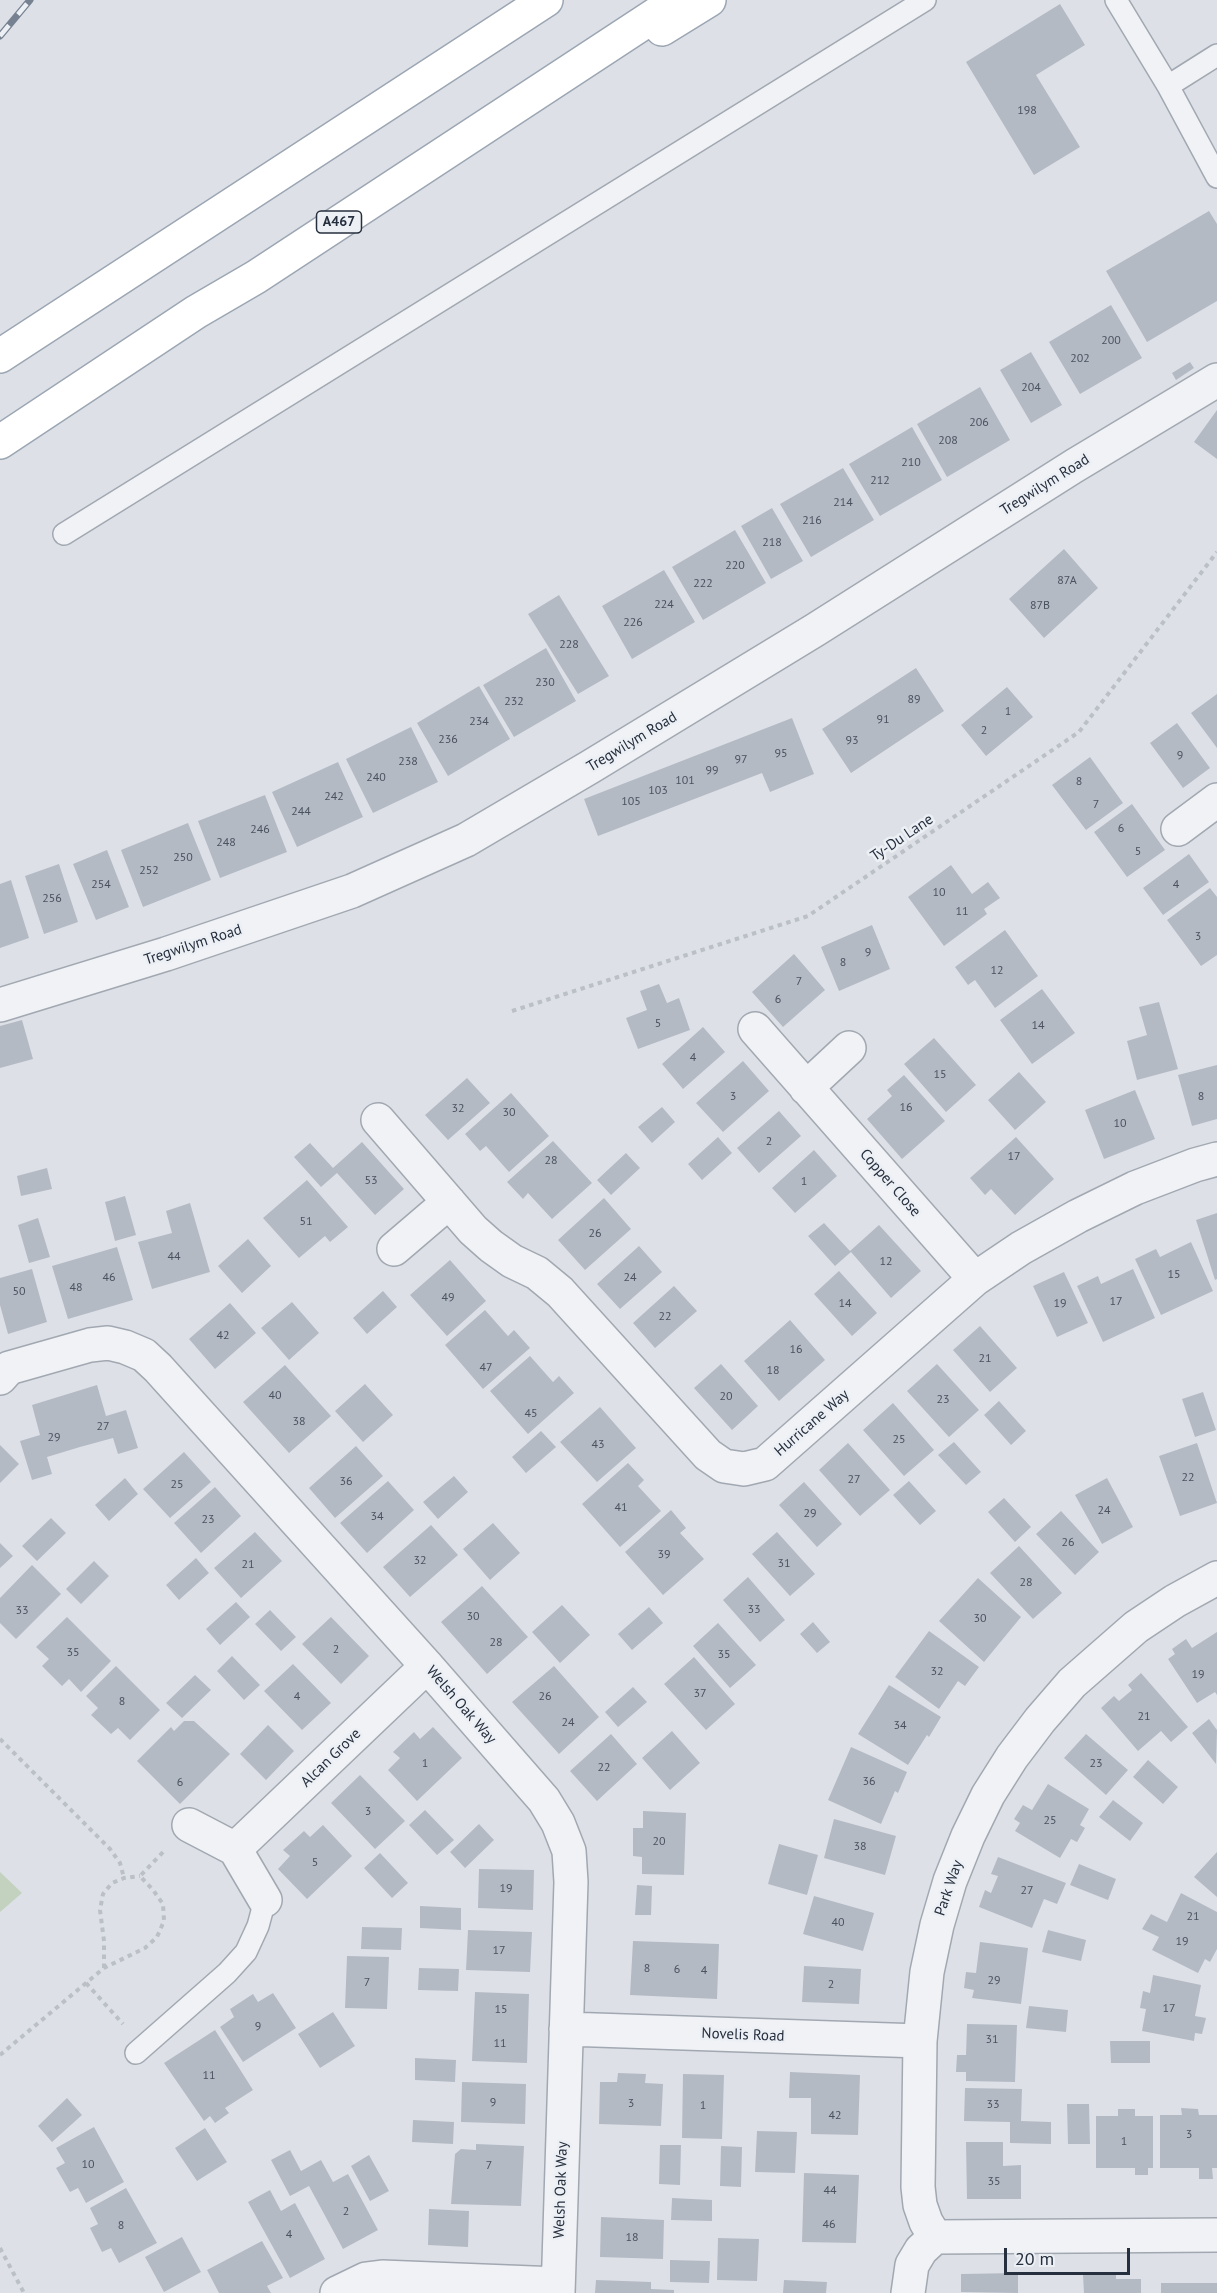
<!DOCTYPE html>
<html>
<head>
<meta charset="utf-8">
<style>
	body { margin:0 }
	#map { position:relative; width:1217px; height:2293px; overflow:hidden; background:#dde1e7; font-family:"PT Sans",sans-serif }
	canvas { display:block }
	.scale { position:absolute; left:1004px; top:2248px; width:126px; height:27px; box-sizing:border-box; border:3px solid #262f3e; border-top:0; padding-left:8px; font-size:18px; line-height:21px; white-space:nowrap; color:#262f3e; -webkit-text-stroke:4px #ecf0f5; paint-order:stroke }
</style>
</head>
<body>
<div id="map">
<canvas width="1217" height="2293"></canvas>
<div class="scale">20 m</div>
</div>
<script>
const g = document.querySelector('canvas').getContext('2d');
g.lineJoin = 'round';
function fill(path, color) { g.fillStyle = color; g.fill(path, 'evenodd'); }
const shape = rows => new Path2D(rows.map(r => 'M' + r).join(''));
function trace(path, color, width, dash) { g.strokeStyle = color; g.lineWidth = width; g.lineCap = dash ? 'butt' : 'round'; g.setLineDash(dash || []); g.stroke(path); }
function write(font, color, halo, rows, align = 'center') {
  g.font = font + ' "PT Sans",sans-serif'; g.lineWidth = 5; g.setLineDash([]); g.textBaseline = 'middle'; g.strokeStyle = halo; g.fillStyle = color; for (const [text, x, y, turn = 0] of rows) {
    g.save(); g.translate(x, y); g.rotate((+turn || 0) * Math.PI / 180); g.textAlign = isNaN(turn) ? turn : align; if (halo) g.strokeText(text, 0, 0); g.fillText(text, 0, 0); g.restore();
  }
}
const green = shape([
	[0,1872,22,1893,0,1912]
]);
const building = shape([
	[1060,4,1085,45,1036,75,1080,147,1034,175,966,62],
	[1209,211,1217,224,1217,301,1147,342,1106,271],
	[1111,305,1142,358,1080,394,1049,342],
	[1031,352,1062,405,1031,423,1000,370],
	[1190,362,1194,368,1176,380,1172,373],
	[980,387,1010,440,947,477,917,424],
	[1217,410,1217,459,1194,442],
	[912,427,942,480,880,516,849,464],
	[843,468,874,520,811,557,780,504],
	[772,508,803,561,771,579,741,526],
	[735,530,766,583,703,620,672,567],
	[1064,549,1098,588,1044,638,1009,599],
	[664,570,695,622,632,659,602,606],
	[559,595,609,676,578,694,528,614],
	[546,648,576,701,514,737,483,685],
	[916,668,944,711,851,773,822,729],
	[479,686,510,739,448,776,417,723],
	[1007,687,1033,717,986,756,961,725],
	[1217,694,1217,748,1191,713],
	[792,718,814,774,770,792,762,773,598,836,584,799],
	[1177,723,1210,768,1183,788,1150,743],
	[411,727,438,782,373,813,346,759],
	[1090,757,1123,803,1086,830,1052,785],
	[338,762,363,817,297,847,272,792],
	[265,795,287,852,220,878,198,821],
	[1132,804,1165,850,1127,877,1094,832],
	[188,823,211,880,143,907,121,850],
	[107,850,129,907,96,920,73,864],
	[1189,854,1209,882,1163,915,1143,888],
	[59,864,78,922,44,934,25,876],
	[951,865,972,894,988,882,1000,898,984,909,987,914,944,946,908,897],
	[11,880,29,938,0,948,0,884],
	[1210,888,1217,897,1217,955,1201,966,1167,920],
	[872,925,890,969,839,991,821,947],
	[1005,930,1038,976,995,1008,975,980,968,985,955,967],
	[794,954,825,990,783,1027,752,992],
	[659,984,667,1003,679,998,690,1030,638,1049,626,1018,647,1010,640,991],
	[1042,989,1075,1033,1032,1064,1000,1020],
	[1159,1002,1178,1069,1137,1080,1127,1041,1147,1035,1139,1007],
	[22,1020,33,1059,0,1068,0,1026],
	[703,1027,725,1052,683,1089,662,1064],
	[934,1038,976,1085,946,1112,904,1064],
	[743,1061,769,1091,723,1132,696,1103],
	[1217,1065,1217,1119,1192,1126,1178,1075],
	[1019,1072,1046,1102,1015,1130,988,1100],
	[904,1075,945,1121,902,1159,867,1119,892,1096,887,1090],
	[467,1078,490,1103,448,1140,425,1115],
	[1135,1090,1155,1139,1104,1159,1085,1110],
	[511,1093,549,1136,509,1172,486,1146,480,1151,465,1134],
	[662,1107,675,1122,652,1143,638,1127],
	[779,1111,801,1136,759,1173,737,1148],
	[718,1137,732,1153,702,1180,688,1164],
	[1016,1137,1054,1179,1015,1215,991,1189,985,1195,970,1178],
	[553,1141,592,1183,552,1219,528,1193,523,1199,507,1182],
	[362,1142,404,1189,375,1215,337,1173,321,1187,294,1157,310,1143,333,1168],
	[814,1150,837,1176,795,1213,772,1188],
	[626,1153,640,1168,611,1195,597,1180],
	[47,1168,52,1189,21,1196,17,1176],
	[307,1180,348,1227,330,1242,325,1236,299,1258,263,1218],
	[125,1196,136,1235,115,1241,105,1202],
	[604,1198,631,1229,585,1270,558,1240],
	[190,1203,210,1272,152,1289,138,1242,172,1233,166,1211],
	[1217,1213,1217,1279,1215,1280,1196,1220],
	[38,1218,50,1257,29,1263,18,1225],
	[824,1223,850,1251,879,1225,921,1271,891,1298,851,1252,835,1266,808,1236],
	[248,1239,271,1266,242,1293,218,1266],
	[1191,1242,1213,1291,1161,1315,1135,1259,1156,1249,1160,1257],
	[639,1246,662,1272,620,1309,597,1284],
	[117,1247,133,1300,68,1319,52,1266],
	[450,1260,486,1301,447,1336,410,1295],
	[32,1269,47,1322,8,1334,0,1305,0,1278],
	[1133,1269,1155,1318,1103,1342,1077,1286,1098,1276,1101,1284],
	[839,1271,877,1313,852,1336,814,1294],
	[1064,1272,1088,1323,1057,1337,1033,1286],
	[674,1286,697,1311,655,1348,633,1323],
	[383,1291,397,1307,367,1334,353,1318],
	[292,1302,319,1333,289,1360,261,1328],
	[230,1303,256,1333,215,1369,189,1339],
	[485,1310,508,1336,514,1330,530,1348,483,1389,445,1345],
	[790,1320,825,1360,779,1401,744,1361],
	[980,1326,1017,1368,990,1392,953,1350],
	[530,1356,553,1382,559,1376,574,1393,528,1434,490,1391],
	[721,1364,758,1406,732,1430,694,1388],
	[937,1364,979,1410,949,1437,907,1391],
	[285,1365,331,1416,289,1453,243,1402],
	[365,1384,393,1415,363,1442,335,1411],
	[97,1385,106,1416,126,1410,138,1448,118,1454,113,1438,80,1447,47,1457,52,1474,32,1480,20,1441,40,1435,32,1405],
	[1203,1392,1216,1430,1195,1437,1182,1399],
	[999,1401,1026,1431,1011,1445,984,1415],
	[893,1403,934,1450,904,1476,863,1430],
	[600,1407,636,1448,597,1482,560,1442],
	[541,1431,556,1447,526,1473,512,1457],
	[954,1442,981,1472,966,1485,938,1455],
	[848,1443,890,1490,860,1516,819,1470],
	[1197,1443,1217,1503,1180,1516,1159,1456],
	[0,1445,19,1464,0,1483],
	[356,1446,383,1476,335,1518,309,1488],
	[184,1452,211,1482,170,1518,143,1489],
	[628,1463,644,1480,638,1486,661,1511,620,1547,582,1504],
	[454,1476,468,1492,438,1519,423,1502],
	[125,1478,138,1494,109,1521,95,1505],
	[1107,1478,1133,1527,1102,1544,1075,1495],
	[388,1481,414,1510,367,1553,340,1523],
	[909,1481,936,1511,920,1525,893,1495],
	[804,1482,842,1524,817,1547,779,1505],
	[215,1487,241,1516,201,1553,174,1523],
	[1004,1498,1031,1527,1015,1542,988,1512],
	[671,1510,686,1528,680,1533,704,1559,663,1595,625,1552],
	[1061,1511,1099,1552,1075,1575,1036,1534],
	[51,1518,66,1533,37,1561,22,1546],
	[493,1523,520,1553,490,1580,463,1549],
	[431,1525,458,1555,410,1597,383,1567],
	[255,1532,282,1561,241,1598,214,1568],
	[777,1532,815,1574,790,1596,752,1554],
	[0,1543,13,1556,0,1568],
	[1019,1546,1062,1593,1033,1619,990,1573],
	[196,1558,209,1573,179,1600,166,1585],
	[94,1561,109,1576,81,1604,66,1589],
	[32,1565,61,1594,16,1639,0,1623,0,1598],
	[748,1577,785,1620,760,1642,723,1600],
	[978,1578,1021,1617,984,1662,939,1621],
	[482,1586,528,1637,487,1674,441,1622],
	[236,1602,250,1617,220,1645,206,1629],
	[562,1605,590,1635,560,1663,532,1632],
	[649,1607,663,1623,632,1650,618,1634],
	[270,1610,296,1637,281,1651,255,1624],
	[67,1617,111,1661,81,1692,69,1679,62,1686,42,1666,49,1659,36,1647],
	[331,1617,369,1656,341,1684,302,1644],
	[813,1622,830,1642,817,1653,800,1634],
	[718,1623,756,1665,730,1688,693,1646],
	[929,1631,979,1667,965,1686,958,1681,939,1709,895,1677],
	[1217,1632,1217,1695,1215,1692,1197,1703,1168,1659,1175,1654,1172,1649,1186,1639,1192,1648],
	[232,1656,260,1685,244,1700,217,1671],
	[694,1657,735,1704,706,1730,664,1684],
	[293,1664,331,1703,302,1730,264,1691],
	[116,1666,160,1710,130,1740,118,1728,111,1734,91,1715,98,1708,86,1696],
	[554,1666,599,1717,559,1754,512,1702],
	[1141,1673,1188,1727,1171,1742,1161,1731,1138,1751,1101,1708,1114,1696,1119,1701,1132,1690,1128,1685],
	[195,1675,211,1690,182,1718,166,1703],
	[889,1685,941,1717,929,1737,927,1735,908,1765,858,1734],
	[633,1687,647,1702,618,1727,605,1712],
	[1209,1719,1217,1730,1216,1764,1192,1733],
	[184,1721,194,1721,230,1754,180,1804,137,1761,171,1727,174,1731],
	[268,1725,294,1751,266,1780,240,1754],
	[433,1727,462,1758,417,1801,388,1770,400,1758,393,1752,414,1732,420,1739],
	[672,1731,700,1763,670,1790,642,1758],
	[611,1734,637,1764,597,1801,570,1771],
	[1086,1734,1128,1770,1106,1795,1064,1758],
	[851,1747,907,1772,898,1793,895,1791,881,1824,828,1800],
	[1148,1760,1178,1787,1163,1804,1133,1777],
	[360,1775,405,1821,375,1849,331,1803],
	[1048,1784,1089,1809,1080,1825,1085,1828,1077,1842,1071,1839,1060,1858,1015,1831,1020,1823,1014,1819,1023,1805,1032,1810],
	[1113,1800,1143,1823,1130,1841,1099,1817],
	[425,1810,454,1840,437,1855,409,1825],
	[643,1811,686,1813,684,1875,642,1874,642,1857,633,1856,633,1828,643,1828],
	[834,1819,896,1836,885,1875,824,1858],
	[479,1824,494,1840,465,1868,450,1852],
	[323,1825,352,1856,307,1899,278,1869,290,1856,283,1850,304,1831,310,1837],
	[779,1844,818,1855,807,1895,768,1884],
	[1217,1852,1217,1897,1194,1877],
	[380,1853,408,1883,392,1898,364,1868],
	[998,1857,1066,1883,1057,1904,1044,1899,1032,1928,979,1907,985,1890,991,1893,998,1876,991,1874],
	[1079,1864,1116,1879,1108,1900,1070,1885],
	[479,1869,534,1870,533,1910,478,1908],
	[637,1885,652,1886,651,1915,635,1915],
	[1181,1893,1217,1912,1217,1949,1210,1962,1205,1959,1198,1973,1152,1950,1159,1937,1142,1929,1151,1914,1167,1922],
	[814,1896,874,1913,863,1951,803,1934],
	[420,1906,461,1908,461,1930,420,1928],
	[362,1927,402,1928,401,1950,361,1949],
	[468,1930,532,1932,530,1972,466,1970],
	[1048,1930,1086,1940,1081,1961,1042,1952],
	[633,1941,719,1944,717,1999,630,1995],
	[980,1942,1028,1948,1021,2004,972,1998,974,1990,964,1988,966,1972,976,1973],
	[347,1956,389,1957,387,2009,345,2008],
	[804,1966,861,1969,859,2004,802,2002],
	[419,1968,459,1969,458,1991,418,1990],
	[1153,1975,1201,1985,1195,2016,1206,2018,1202,2034,1195,2033,1194,2041,1142,2031,1146,2009,1140,2008,1143,1991,1150,1993],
	[475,1992,529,1994,527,2063,472,2061],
	[273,1993,296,2028,243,2062,220,2027,234,2017,230,2009,253,1994,258,2002],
	[1029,2006,1068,2010,1066,2032,1026,2028],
	[333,2012,355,2046,320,2068,298,2034],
	[967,2024,1017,2025,1015,2082,966,2081,966,2072,956,2072,957,2055,966,2055],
	[215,2030,253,2090,225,2108,229,2113,215,2123,210,2116,204,2121,164,2063],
	[1110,2041,1150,2041,1150,2063,1111,2063],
	[415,2058,456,2060,455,2082,415,2080],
	[790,2072,860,2075,858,2135,811,2134,811,2098,789,2098],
	[618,2073,646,2074,645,2083,663,2084,661,2126,599,2124,600,2082,617,2082],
	[683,2074,724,2075,722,2139,682,2138],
	[462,2082,526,2084,525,2124,461,2122],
	[965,2088,1022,2089,1021,2121,1051,2122,1051,2144,1010,2143,1010,2122,964,2121],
	[67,2098,82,2115,52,2142,38,2126],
	[1067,2104,1089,2104,1090,2144,1068,2144],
	[1181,2108,1198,2109,1199,2115,1217,2115,1217,2168,1212,2168,1213,2179,1199,2179,1199,2168,1160,2168,1160,2115,1182,2115],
	[1118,2109,1135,2109,1135,2116,1153,2116,1153,2168,1148,2168,1148,2175,1135,2175,1135,2168,1096,2168,1096,2116,1118,2116],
	[413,2120,454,2122,453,2144,412,2142],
	[94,2127,124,2182,86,2203,78,2188,70,2192,56,2168,65,2163,56,2148],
	[205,2128,227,2162,197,2181,175,2148],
	[757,2131,797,2132,795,2173,755,2172],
	[966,2142,1003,2142,1003,2166,1021,2165,1021,2199,967,2199],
	[476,2144,524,2146,521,2206,451,2204,455,2154,461,2149,476,2150],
	[660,2145,681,2145,680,2185,659,2184],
	[721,2146,742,2147,741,2187,720,2186],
	[290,2150,301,2171,321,2160,333,2182,348,2174,378,2230,343,2249,309,2186,290,2196,271,2160],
	[369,2155,389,2191,370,2201,351,2166],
	[804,2173,859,2175,856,2243,802,2242],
	[126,2188,157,2243,119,2263,111,2248,102,2252,90,2228,98,2224,90,2208],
	[270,2190,281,2211,295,2203,325,2259,290,2278,248,2202],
	[672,2198,712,2200,712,2221,671,2220],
	[429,2209,469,2211,468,2247,428,2245],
	[601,2217,664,2220,663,2259,600,2257],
	[182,2237,201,2272,164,2292,145,2257],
	[718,2238,759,2239,757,2281,717,2280],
	[262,2241,283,2278,267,2286,271,2293,219,2293,207,2270],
	[670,2260,710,2261,709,2283,670,2282],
	[1018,2273,1018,2293,961,2292,961,2274],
	[1116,2274,1116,2279,1141,2279,1141,2293,1084,2293,1083,2275],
	[596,2280,651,2282,651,2289,674,2290,674,2293,595,2293],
	[784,2280,827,2282,826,2293,783,2293],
	[1161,2283,1217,2283,1217,2293,1161,2293]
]);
const path = shape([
	[512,1011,808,916,1079,732,1217,552],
	[0,1739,110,1849,120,1863,124,1878],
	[104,1968,104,1941,100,1910,103,1894,112,1883,124,1878,140,1876],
	[86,1983,123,2024],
	[0,2055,104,1968,145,1948,157,1937,164,1921,163,1904,153,1890,140,1876,163,1852],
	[0,2248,24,2293]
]);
const service = shape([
	[1116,0,1168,86,1217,177],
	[1168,86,1217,55],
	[64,534,925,0],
	[136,2053,227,1973,246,1952,258,1926,265,1900]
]);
const minor = shape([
	[1178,829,1217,800],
	[755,1029,975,1279],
	[806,1088,849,1048],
	[378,1120,473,1230,491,1246,512,1261,537,1273,560,1292,708,1455,724,1466,744,1469,765,1464,975,1279,1021,1248,1078,1216,1135,1188,1195,1165,1217,1159],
	[394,1249,449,1202],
	[0,1378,9,1368,90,1345,108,1343,125,1347,144,1355,158,1368,427,1666,544,1800,558,1823,569,1851,571,1882,558,2293],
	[189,1825,235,1849,265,1900],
	[235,1849,427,1666],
	[566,2029,920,2041],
	[935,2237,926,2222,920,2205,918,2187,920,2041,927,1972,937,1925,950,1881,968,1836,988,1795,1012,1757,1040,1720,1072,1683,1136,1627,1175,1601,1217,1578],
	[935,2237,1217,2235],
	[337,2293,366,2279,382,2277,558,2284],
	[908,2293,912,2265,921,2250,935,2237]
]);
const tertiary = shape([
	[0,1005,166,954,352,891,466,840,590,767,815,630,1074,466,1217,380]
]);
const primary = shape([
	[662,29,709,0],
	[0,356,546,0],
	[0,442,196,312,256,277,678,0]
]);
const rail = shape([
	[0,36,30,0]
]);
const numberNames = [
	["198",1027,111],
	["200",1111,341],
	["202",1080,359],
	["204",1031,388],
	["206",979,423],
	["208",948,441],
	["210",911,463],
	["212",880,481],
	["214",843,503],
	["216",812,521],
	["218",772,543],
	["220",735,566],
	["87A",1067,581],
	["222",703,584],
	["224",664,605],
	["87B",1040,606],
	["226",633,623],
	["228",569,645],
	["230",545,683],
	["89",914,700],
	["232",514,702],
	["1",1008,712],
	["91",883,720],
	["234",479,722],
	["2",984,731],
	["236",448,740],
	["93",852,741],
	["95",781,754],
	["9",1180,756],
	["97",741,760],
	["238",408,762],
	["99",712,771],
	["240",376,778],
	["101",685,781],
	["8",1079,782],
	["103",658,791],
	["242",334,797],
	["105",631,802],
	["7",1096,805],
	["244",301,812],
	["6",1121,829],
	["246",260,830],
	["248",226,843],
	["5",1138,852],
	["250",183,858],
	["252",149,871],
	["254",101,885],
	["4",1176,885],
	["10",939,893],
	["256",52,899],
	["11",962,912],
	["3",1198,937],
	["9",868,953],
	["8",843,963],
	["12",997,971],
	["7",799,982],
	["6",778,1000],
	["5",658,1024],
	["14",1038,1026],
	["4",693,1058],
	["15",940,1075],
	["3",733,1097],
	["8",1201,1097],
	["16",906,1108],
	["32",458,1109],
	["30",509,1113],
	["10",1120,1124],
	["2",769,1142],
	["17",1014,1157],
	["28",551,1161],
	["53",371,1181],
	["1",804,1182],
	["51",306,1222],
	["26",595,1234],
	["44",174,1257],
	["12",886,1262],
	["15",1174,1275],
	["46",109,1278],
	["24",630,1278],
	["48",76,1288],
	["50",19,1292],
	["49",448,1298],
	["17",1116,1302],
	["14",845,1304],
	["19",1060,1304],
	["22",665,1317],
	["42",223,1336],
	["16",796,1350],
	["21",985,1359],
	["47",486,1368],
	["18",773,1371],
	["40",275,1396],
	["20",726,1397],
	["23",943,1400],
	["45",531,1414],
	["38",299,1422],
	["27",103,1427],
	["29",54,1438],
	["25",899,1440],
	["43",598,1445],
	["22",1188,1478],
	["27",854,1480],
	["36",346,1482],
	["25",177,1485],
	["41",621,1508],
	["24",1104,1511],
	["29",810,1514],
	["34",377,1517],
	["23",208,1520],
	["26",1068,1543],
	["39",664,1555],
	["32",420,1561],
	["31",784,1564],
	["21",248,1565],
	["28",1026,1583],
	["33",754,1610],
	["33",22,1611],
	["30",473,1617],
	["30",980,1619],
	["28",496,1643],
	["2",336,1650],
	["35",73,1653],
	["35",724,1655],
	["32",937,1672],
	["19",1198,1675],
	["37",700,1694],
	["4",297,1697],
	["26",545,1697],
	["8",122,1702],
	["21",1144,1717],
	["24",568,1723],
	["34",900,1726],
	["1",425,1764],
	["23",1096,1764],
	["22",604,1768],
	["36",869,1782],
	["6",180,1783],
	["3",368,1812],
	["25",1050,1821],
	["20",659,1842],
	["38",860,1847],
	["5",315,1863],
	["19",506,1889],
	["27",1027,1891],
	["21",1193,1917],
	["40",838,1923],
	["19",1182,1942],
	["17",499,1951],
	["8",647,1969],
	["6",677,1970],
	["4",704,1971],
	["29",994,1981],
	["7",367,1983],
	["2",831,1985],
	["17",1169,2009],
	["15",501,2010],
	["9",258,2027],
	["31",992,2040],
	["11",500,2044],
	["11",209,2076],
	["9",493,2103],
	["3",631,2104],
	["33",993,2105],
	["1",703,2106],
	["42",835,2116],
	["3",1189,2135],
	["1",1124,2142],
	["10",88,2165],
	["7",489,2166],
	["35",994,2182],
	["44",830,2191],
	["2",346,2212],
	["46",829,2225],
	["8",121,2226],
	["4",289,2235],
	["18",632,2238]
];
const shields = [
	[339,222,45]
];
const shieldNames = [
	["A467",339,222]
];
const streetNames = [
	["Tregwilym Road",1045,485,-32],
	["Tregwilym Road",632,742,-31],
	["Ty-Du Lane",902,838,-34],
	["Tregwilym Road",193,945,-18],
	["Copper Close",890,1183,49],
	["Hurricane Way",812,1423,-41],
	["Welsh Oak Way",461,1705,49],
	["Alcan Grove",331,1758,-44],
	["Park Way",949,1888,-71],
	["Novelis Road",743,2035,2],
	["Welsh Oak Way",561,2190,-88]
];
fill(green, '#c3d2be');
fill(building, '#b4bac4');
trace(service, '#a2a8b1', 24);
trace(minor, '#a2a8b1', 36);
trace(tertiary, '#a2a8b1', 36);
trace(primary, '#9ca6b3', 36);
trace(path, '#bbbfc6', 4, [4.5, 4.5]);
trace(service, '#f0f2f6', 21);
trace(minor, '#f0f2f6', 33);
trace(tertiary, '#f0f2f6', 33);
trace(primary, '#fff', 33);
trace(rail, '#768191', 7);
trace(rail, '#ecf0f5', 4.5, [14]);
write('12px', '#4a5260', null, numberNames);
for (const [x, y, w] of shields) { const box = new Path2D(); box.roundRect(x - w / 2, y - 11, w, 22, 4.5); g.fillStyle = '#ecf0f5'; g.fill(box); trace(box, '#262f3e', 1.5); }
write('bold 14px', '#262f3e', null, shieldNames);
write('15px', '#262f3e', '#ecf0f5', streetNames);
</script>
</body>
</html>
